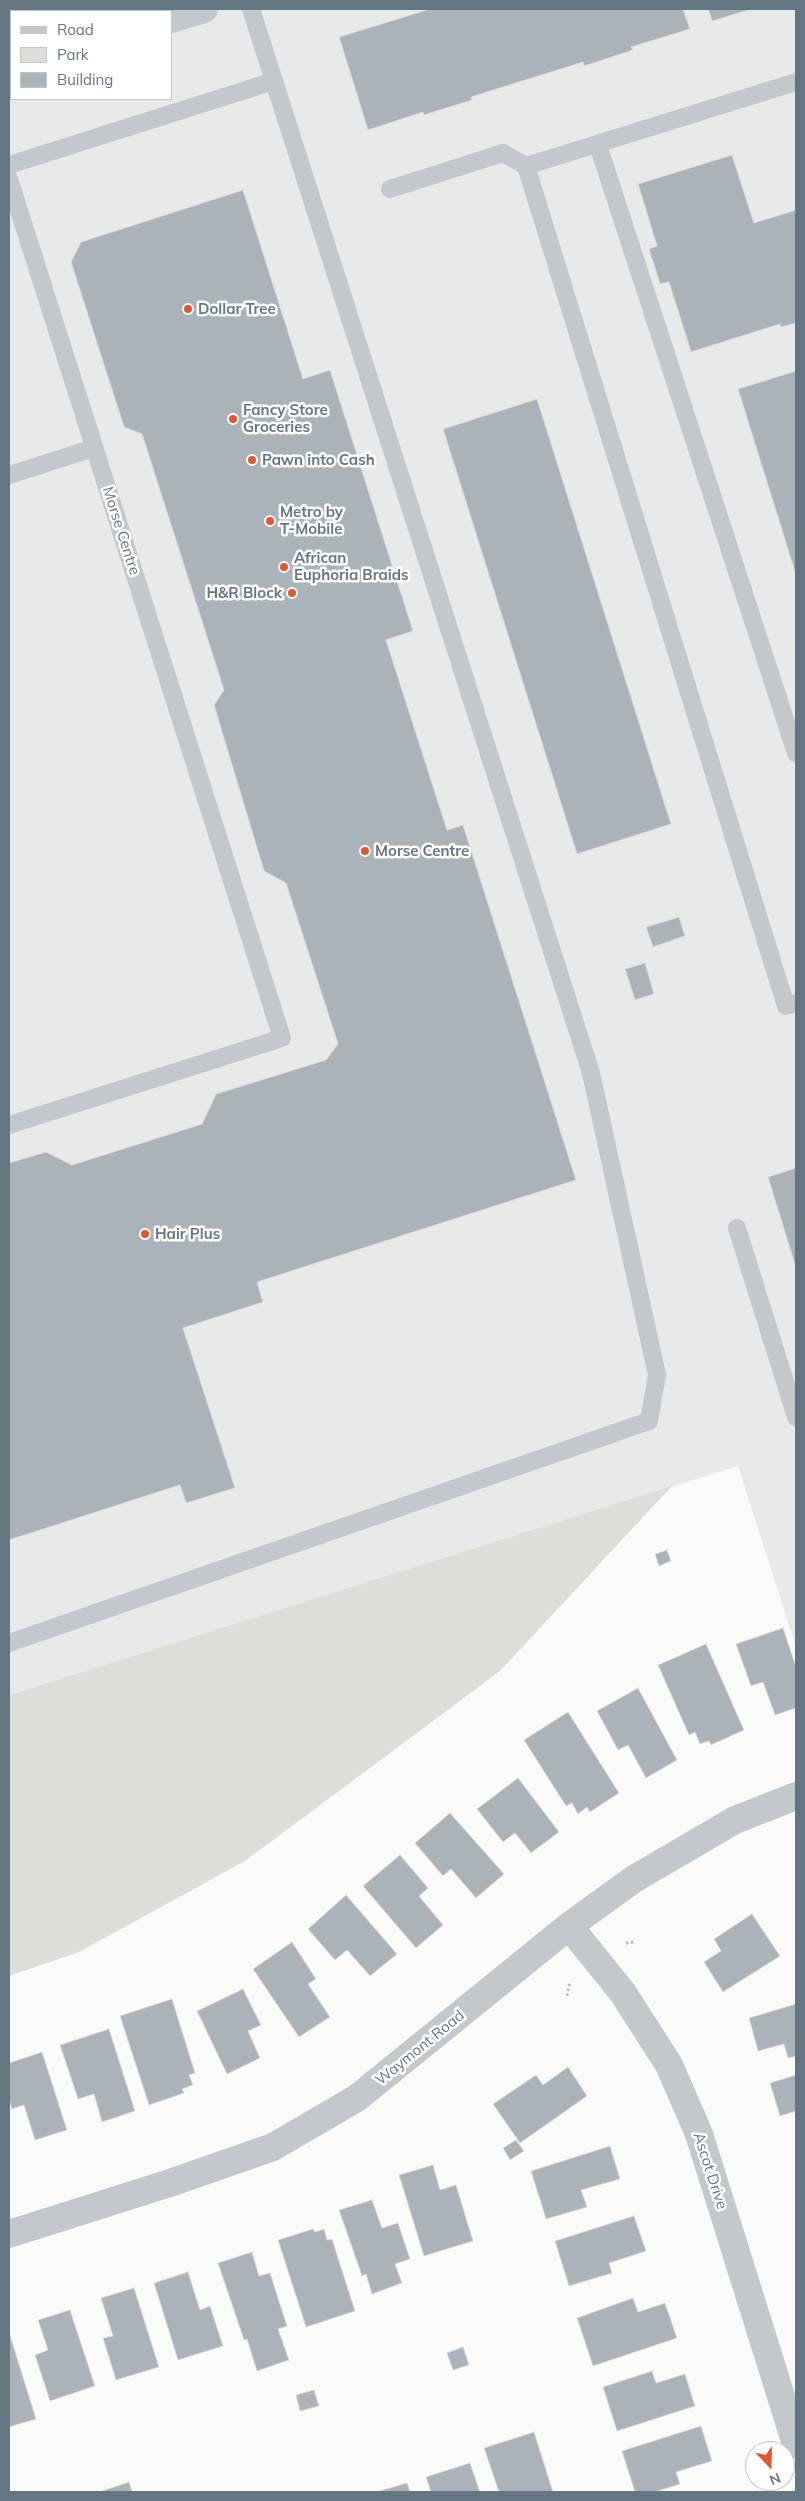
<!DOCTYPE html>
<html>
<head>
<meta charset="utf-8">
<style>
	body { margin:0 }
	#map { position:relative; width:805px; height:2501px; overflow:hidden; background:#fafaf8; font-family:Mulish,sans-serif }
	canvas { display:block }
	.frame { position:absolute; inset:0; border:10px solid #657683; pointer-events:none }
	.legend { position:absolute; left:10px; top:10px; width:162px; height:90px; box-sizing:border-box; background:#fff; border:1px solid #c1c8cd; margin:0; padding:6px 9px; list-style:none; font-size:15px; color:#657683 }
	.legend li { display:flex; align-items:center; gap:10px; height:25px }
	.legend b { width:25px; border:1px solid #c1c8cd }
	.north { position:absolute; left:745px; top:2441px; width:50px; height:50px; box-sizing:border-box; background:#fff; border:1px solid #c1c8cd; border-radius:50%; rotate:159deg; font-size:14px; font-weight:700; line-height:20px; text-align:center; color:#657683 }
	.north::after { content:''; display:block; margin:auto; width:18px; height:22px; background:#e4572e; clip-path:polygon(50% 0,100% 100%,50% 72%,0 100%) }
</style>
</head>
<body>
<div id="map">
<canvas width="805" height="2501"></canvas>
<div class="frame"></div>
<ul class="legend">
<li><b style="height:6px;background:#c3c8cc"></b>Road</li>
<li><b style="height:14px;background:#dadfd7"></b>Park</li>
<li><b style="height:14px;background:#aab3b9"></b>Building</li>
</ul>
<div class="north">N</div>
</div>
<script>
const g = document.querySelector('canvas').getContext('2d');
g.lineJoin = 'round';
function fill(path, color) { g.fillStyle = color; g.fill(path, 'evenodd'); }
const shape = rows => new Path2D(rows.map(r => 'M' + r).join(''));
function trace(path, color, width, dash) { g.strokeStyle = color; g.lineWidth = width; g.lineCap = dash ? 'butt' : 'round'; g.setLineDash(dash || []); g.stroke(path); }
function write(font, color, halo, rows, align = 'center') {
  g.font = font + ' Mulish,sans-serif'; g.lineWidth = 5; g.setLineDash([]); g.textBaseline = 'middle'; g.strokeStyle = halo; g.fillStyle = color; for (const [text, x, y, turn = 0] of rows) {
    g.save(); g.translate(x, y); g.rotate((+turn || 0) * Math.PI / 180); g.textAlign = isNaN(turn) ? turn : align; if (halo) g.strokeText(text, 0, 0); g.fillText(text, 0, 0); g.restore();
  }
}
const built = shape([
	[9,9,796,9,796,1647,738,1466,9,1695],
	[11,11,171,11,171,99,11,99]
]);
const green = shape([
	[672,1486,500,1671,245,1861,79,1952,9,1976,9,1695]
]);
const building = shape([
	[430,9,683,9,690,29,631,47,633,50,584,66,583,62,471,97,472,100,424,115,423,112,368,130,339,37,430,9],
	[708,9,752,9,712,21,708,9],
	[732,155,754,223,796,210,796,323,781,327,780,324,691,352,669,282,660,284,649,249,657,246,638,184,732,155],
	[243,190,303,379,330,370,413,631,386,640,447,830,463,825,576,1180,257,1282,263,1302,183,1328,235,1488,186,1503,180,1485,9,1540,9,1163,46,1152,72,1165,202,1124,216,1094,326,1060,338,1044,286,883,264,871,214,705,224,690,142,434,124,427,71,262,81,242,243,190],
	[796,371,796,575,738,389,796,371],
	[537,399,671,824,577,854,443,429,537,399],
	[679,917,685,936,653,947,646,927,679,917],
	[645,963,654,994,635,1000,625,969,645,963],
	[796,1168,796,1268,768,1177,796,1168],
	[667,1550,671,1561,659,1566,655,1554,667,1550],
	[783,1628,796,1667,796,1708,775,1715,763,1682,751,1686,736,1644,783,1628],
	[706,1644,744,1730,711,1745,709,1741,700,1744,695,1732,689,1735,658,1665,706,1644],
	[638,1688,677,1760,646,1778,628,1745,618,1750,597,1711,638,1688],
	[568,1712,619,1793,590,1812,587,1807,578,1814,572,1803,566,1806,524,1740,568,1712],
	[518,1778,559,1832,531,1853,515,1833,503,1842,477,1809,518,1778],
	[450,1813,504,1874,476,1898,451,1869,443,1876,415,1843,450,1813],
	[400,1855,428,1888,419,1896,443,1925,416,1948,363,1886,400,1855],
	[346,1895,397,1954,370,1976,347,1950,335,1960,308,1929,346,1895],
	[752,1914,780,1956,723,1992,704,1962,721,1951,714,1939,752,1914],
	[292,1942,316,1979,308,1984,330,2017,299,2037,253,1969,292,1942],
	[243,1989,261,2025,248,2031,260,2058,227,2074,197,2011,243,1989],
	[172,1999,195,2073,189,2075,193,2085,182,2089,184,2093,149,2105,120,2016,172,1999],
	[796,2004,796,2056,788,2058,784,2044,758,2051,749,2018,796,2004],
	[109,2029,135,2111,102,2122,94,2094,78,2099,60,2045,109,2029],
	[42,2052,67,2130,35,2140,24,2105,12,2109,9,2100,9,2063,42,2052],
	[568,2067,587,2096,520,2143,493,2104,536,2075,543,2085,568,2067],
	[796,2075,796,2111,780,2116,770,2083,796,2075],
	[516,2140,524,2151,510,2160,503,2148,516,2140],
	[610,2146,620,2179,581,2190,587,2207,546,2219,531,2171,610,2146],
	[433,2165,440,2190,456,2185,473,2241,424,2256,399,2175,433,2165],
	[372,2200,382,2228,398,2223,410,2259,395,2264,402,2283,372,2294,366,2274,362,2276,339,2210,372,2200],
	[634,2216,646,2251,609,2263,612,2273,569,2286,555,2241,634,2216],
	[313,2229,315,2232,324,2229,327,2240,332,2239,355,2311,306,2327,278,2240,313,2229],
	[252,2252,259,2276,270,2273,287,2326,278,2329,289,2360,257,2371,247,2339,244,2340,218,2263,252,2252],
	[188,2272,200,2310,210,2306,223,2346,178,2360,154,2283,188,2272],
	[134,2288,159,2367,116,2380,103,2338,113,2336,101,2298,134,2288],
	[633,2298,638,2312,665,2303,677,2338,593,2366,577,2318,633,2298],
	[70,2310,95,2386,50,2401,35,2355,48,2350,38,2320,70,2310],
	[9,2332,36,2419,9,2427,9,2332],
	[463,2347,469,2365,453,2370,447,2353,463,2347],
	[652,2371,656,2383,685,2374,695,2406,617,2431,603,2387,652,2371],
	[314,2390,319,2406,300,2411,296,2395,314,2390],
	[701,2426,712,2461,676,2472,680,2484,655,2492,635,2492,622,2451,701,2426],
	[534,2432,553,2492,499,2492,484,2448,534,2432],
	[470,2463,480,2492,431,2492,426,2477,470,2463],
	[129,2482,132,2492,99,2492,129,2482],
	[407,2483,410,2492,376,2492,407,2483]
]);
const path = shape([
	[626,1943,634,1942],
	[567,1996,570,1982]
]);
const lane = shape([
	[598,145,796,753],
	[9,165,274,81],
	[526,166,796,82],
	[9,179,282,1038,9,1125],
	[390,189,503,153,526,166,786,1006,796,1003],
	[9,475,94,448],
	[737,1228,796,1417],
	[9,1643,649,1421,657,1375,591,1073,251,9]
]);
const street = shape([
	[171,19,204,9],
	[9,71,11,70],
	[569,1926,623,1993,669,2065,699,2134,796,2444],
	[9,2234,170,2183,273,2147,357,2098,569,1926,634,1879,735,1820,796,1796]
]);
const markers = [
	[188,309,5,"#e4572e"],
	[233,419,5,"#e4572e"],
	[252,460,5,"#e4572e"],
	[270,521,5,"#e4572e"],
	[284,567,5,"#e4572e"],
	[292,593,5,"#e4572e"],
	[365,851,5,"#e4572e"],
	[145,1234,5,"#e4572e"]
];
const poiNames = [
	["Dollar Tree",198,309],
	["Fancy Store",243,410],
	["Groceries",243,427],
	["Pawn into Cash",262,460],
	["Metro by",280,512],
	["T-Mobile",280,529],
	["African",294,558],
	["Euphoria Braids",294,575],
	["H&R Block",282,593,"right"],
	["Morse Centre",375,851],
	["Hair Plus",155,1234]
];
const streetNames = [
	["Morse Centre",121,531,72],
	["Waymont Road",420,2048,-39],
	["Ascot Drive",710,2171,72]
];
fill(built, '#e8e9e9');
fill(green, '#dadfd7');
fill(building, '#aab3b9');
trace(building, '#dcdcda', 1);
trace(path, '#bbbfc2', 3, [2.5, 2.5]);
trace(lane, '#c3c8cc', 18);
trace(street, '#c3c8cc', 28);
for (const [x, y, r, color] of markers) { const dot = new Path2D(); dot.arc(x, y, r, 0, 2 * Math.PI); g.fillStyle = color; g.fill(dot); trace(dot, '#fff', 2); }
write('bold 15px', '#657683', '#fff', poiNames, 'left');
write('15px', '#657683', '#fff', streetNames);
</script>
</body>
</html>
